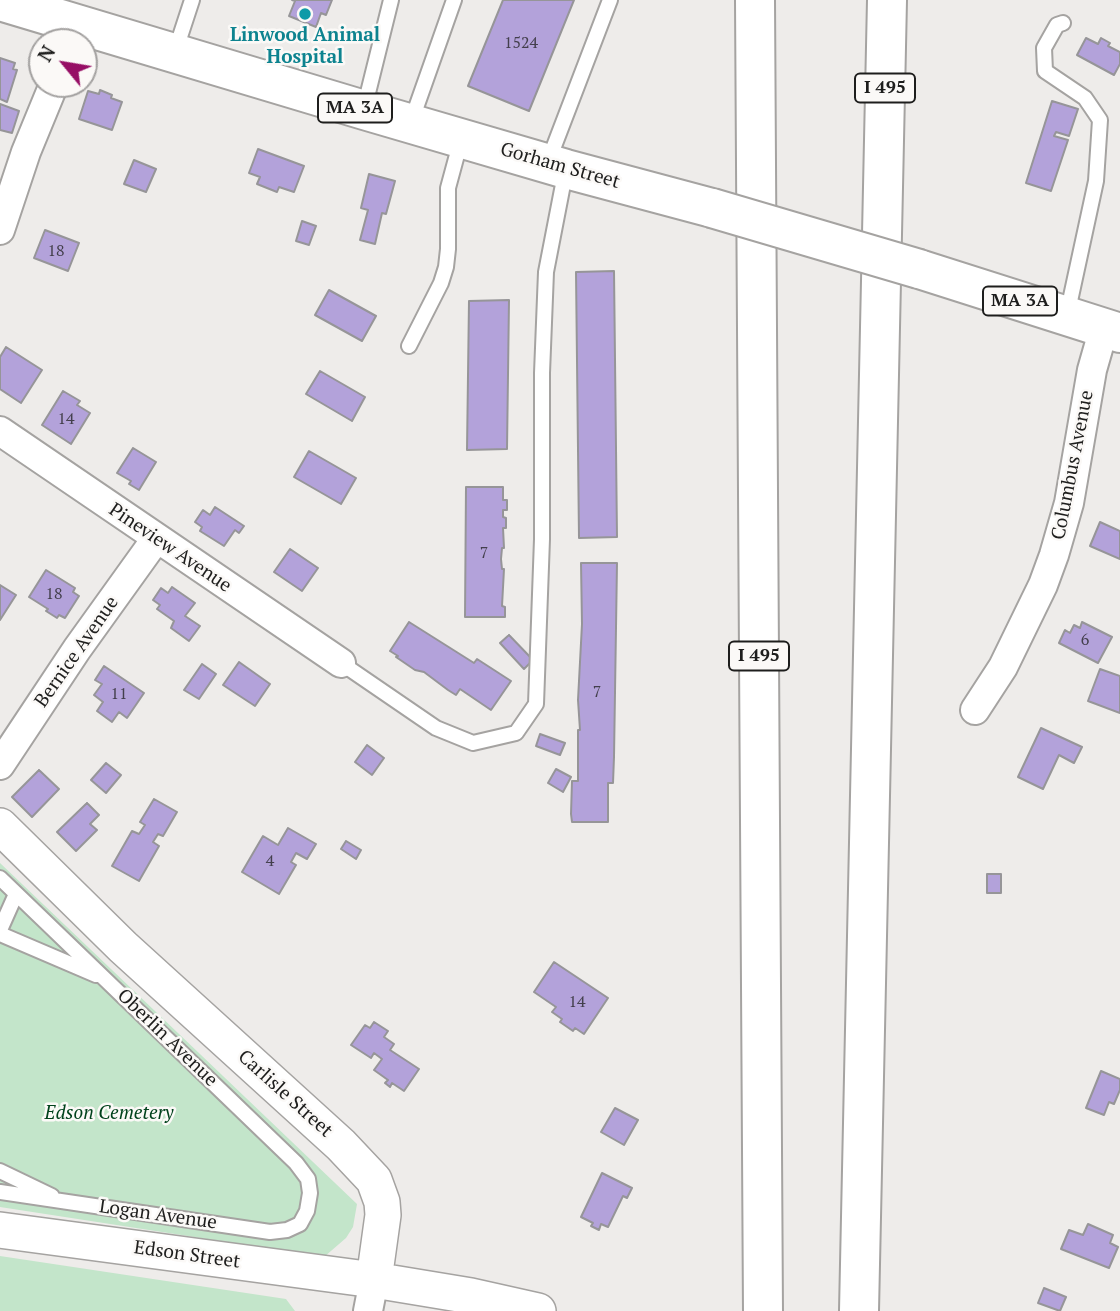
<!DOCTYPE html>
<html>
<head>
<meta charset="utf-8">
<style>
	body { margin:0 }
	#map { position:relative; width:1120px; height:1311px; overflow:hidden; background:#eeecea; font-family:"PT Serif",serif }
	canvas { display:block }
	.north { position:absolute; left:28px; top:28px; width:70px; height:70px; box-sizing:border-box; background:#fbf9f7; border:2px solid #a3a1a0; border-radius:50%; rotate:300deg; font-size:19px; font-weight:700; line-height:28px; text-align:center; color:#1e1e1d }
	.north::after { content:''; display:block; margin:auto; width:24px; height:32px; background:#960e65; clip-path:polygon(50% 0,100% 100%,50% 72%,0 100%) }
</style>
</head>
<body>
<div id="map">
<canvas width="1120" height="1311"></canvas>
<div class="north">N</div>
</div>
<script>
const g = document.querySelector('canvas').getContext('2d');
g.lineJoin = 'round';
function fill(path, color) { g.fillStyle = color; g.fill(path, 'evenodd'); }
const shape = rows => new Path2D(rows.map(r => 'M' + r).join(''));
function trace(path, color, width, dash) { g.strokeStyle = color; g.lineWidth = width; g.lineCap = dash ? 'butt' : 'round'; g.setLineDash(dash || []); g.stroke(path); }
function write(font, color, halo, rows, align = 'center') {
  g.font = font + ' "PT Serif",serif'; g.lineWidth = 5; g.setLineDash([]); g.textBaseline = 'middle'; g.strokeStyle = halo; g.fillStyle = color; for (const [text, x, y, turn = 0] of rows) {
    g.save(); g.translate(x, y); g.rotate((+turn || 0) * Math.PI / 180); g.textAlign = isNaN(turn) ? turn : align; if (halo) g.strokeText(text, 0, 0); g.fillText(text, 0, 0); g.restore();
  }
}
const green = shape([
	[0,863,357,1204,353,1227,346,1238,324,1257,0,1207],
	[0,1256,286,1299,295,1311,0,1311]
]);
const building = shape([
	[292,0,332,0,326,15,321,13,316,27,289,16,295,1,292,0],
	[503,0,574,0,529,111,468,86,503,0],
	[1086,38,1098,44,1101,38,1110,43,1108,46,1120,52,1120,64,1114,75,1077,55,1086,38],
	[0,58,15,63,13,69,17,70,7,102,0,99,0,58],
	[100,90,112,95,111,98,122,102,112,130,79,119,88,91,99,94,100,90],
	[1052,101,1078,109,1069,136,1056,132,1054,136,1068,140,1051,191,1026,183,1052,101],
	[0,104,19,111,12,133,0,130,0,104],
	[258,149,304,166,294,192,279,187,277,192,257,184,260,177,249,173,258,149],
	[134,160,156,169,146,192,124,184,134,160],
	[369,174,395,181,386,214,382,213,375,244,360,240,368,210,361,208,369,174],
	[302,221,316,226,309,245,296,241,302,221],
	[45,230,79,243,68,271,34,258,45,230],
	[614,271,617,537,579,538,576,272,614,271],
	[329,290,376,316,362,341,315,315,329,290],
	[509,300,507,449,467,450,469,301,509,300],
	[6,347,42,370,21,403,0,389,0,357,6,347],
	[320,371,365,397,352,421,306,394,320,371],
	[63,391,80,401,77,405,90,413,71,444,42,425,63,391],
	[133,448,156,462,139,490,129,484,131,481,117,473,133,448],
	[309,451,356,478,341,504,294,477,309,451],
	[466,487,503,487,503,500,507,500,507,510,503,510,503,517,506,518,506,528,503,528,504,548,502,548,501,559,502,569,504,569,502,606,505,607,505,617,465,617,466,487],
	[215,507,244,526,239,533,235,530,224,546,200,531,202,527,195,522,203,510,210,515,215,507],
	[1100,522,1120,531,1120,559,1090,546,1100,522],
	[290,549,318,568,302,591,274,572,290,549],
	[581,563,617,563,614,757,613,783,608,783,608,822,572,822,571,814,572,781,578,781,578,730,580,730,578,700,582,624,581,563],
	[46,570,75,588,73,592,79,596,65,618,59,615,57,618,46,611,48,609,29,597,46,570],
	[0,585,16,595,0,620,0,585],
	[172,587,195,603,185,616,200,626,189,641,171,628,174,621,157,609,160,605,153,600,161,588,168,593,172,587],
	[409,622,474,663,477,659,511,681,491,710,460,689,456,695,448,690,424,672,415,670,396,657,398,656,390,651,409,622],
	[1082,622,1112,637,1098,663,1059,643,1065,630,1070,633,1074,625,1080,628,1082,622],
	[509,635,533,660,524,669,500,643,509,635],
	[239,662,270,684,255,706,223,685,239,662],
	[202,664,216,674,199,699,184,690,202,664],
	[104,666,144,693,127,718,119,712,112,722,97,711,103,702,94,695,102,684,95,680,104,666],
	[1100,669,1120,676,1120,713,1088,701,1100,669],
	[1041,728,1082,747,1074,763,1059,755,1043,789,1018,777,1041,728],
	[540,734,565,743,560,755,536,746,540,734],
	[367,745,384,758,372,775,355,762,367,745],
	[106,763,121,775,106,793,91,780,106,763],
	[556,769,571,777,563,792,548,783,556,769],
	[39,770,59,789,32,817,12,797,39,770],
	[154,799,177,812,163,836,158,834,153,842,159,846,139,881,112,866,132,831,139,834,145,825,140,822,154,799],
	[87,803,99,815,90,824,97,830,76,851,57,832,87,803],
	[288,828,316,844,307,859,296,853,291,862,296,865,279,894,242,872,263,836,278,845,288,828],
	[346,841,361,850,356,859,341,849,346,841],
	[987,874,1001,874,1001,893,987,893,987,874],
	[554,962,608,998,584,1034,575,1028,573,1031,560,1022,562,1019,552,1012,556,1007,534,992,554,962],
	[374,1022,388,1031,384,1037,394,1044,390,1050,419,1069,404,1091,392,1083,390,1087,385,1083,388,1080,374,1070,382,1059,374,1053,371,1058,351,1045,365,1025,370,1028,374,1022],
	[1101,1071,1120,1079,1120,1090,1114,1104,1109,1102,1104,1115,1086,1108,1101,1071],
	[615,1108,638,1120,624,1145,601,1132,615,1108],
	[602,1173,632,1188,627,1198,623,1196,608,1227,601,1224,599,1230,591,1226,593,1223,581,1217,602,1173],
	[1088,1224,1113,1235,1110,1243,1118,1247,1109,1268,1061,1249,1069,1230,1083,1235,1088,1224],
	[1044,1288,1066,1297,1060,1311,1038,1303,1044,1288]
]);
const service = shape([
	[1063,23,1057,25,1044,48,1045,71,1085,98,1100,120,1096,181,1067,315],
	[175,52,192,0],
	[364,109,391,0],
	[411,122,454,0],
	[548,162,610,0],
	[409,346,441,283,446,267,448,249,448,188,461,140],
	[341,663,436,728,473,743,516,733,536,704,542,539,542,373,546,272,566,169],
	[0,878,296,1163,308,1179,310,1193,307,1211,300,1224,287,1230,270,1232,0,1192],
	[0,930,16,894],
	[0,934,96,975],
	[0,1171,52,1196]
]);
const minor = shape([
	[0,230,26,152,54,84],
	[0,431,341,663],
	[975,710,1003,667,1043,585,1054,555,1069,503,1092,370,1104,328],
	[0,765,77,649,156,539],
	[368,1311,374,1280]
]);
const tertiary = shape([
	[0,826,123,947,341,1145,374,1180,382,1202,383,1215,374,1280],
	[0,1230,374,1280,471,1296,538,1311]
]);
const primary = shape([
	[0,1,364,110,566,169,712,208],
	[919,269,1120,333]
]);
const motorway = shape([
	[755,0,763,1311],
	[859,1311,887,0]
]);
const primaryBridge = shape([
	[712,208,919,269]
]);
const markers = [
	[305,14,7,"#0f9aa8"]
];
const numberNames = [
	["1524",521,43],
	["18",56,251],
	["14",66,419],
	["7",484,553],
	["18",54,594],
	["6",1085,640],
	["7",597,692],
	["11",119,694],
	["4",270,861],
	["14",577,1002]
];
const shields = [
	[885,88,60],
	[355,108,74],
	[1020,301,74],
	[759,656,60]
];
const shieldNames = [
	["I 495",885,88],
	["MA 3A",355,108],
	["MA 3A",1020,301],
	["I 495",759,656]
];
const cultureNames = [
	["Linwood Animal",305,36],
	["Hospital",305,58]
];
const streetNames = [
	["Gorham Street",560,166,16],
	["Columbus Avenue",1073,465,-79],
	["Pineview Avenue",170,548,34],
	["Bernice Avenue",77,652,-55],
	["Oberlin Avenue",167,1038,44],
	["Carlisle Street",285,1094,42],
	["Logan Avenue",158,1215,8],
	["Edson Street",187,1255,8]
];
const parkNames = [
	["Edson Cemetery",109,1114]
];
fill(green, '#c3e5ca');
fill(building, '#b3a2da');
trace(building, '#969598', 2);
trace(service, '#a5a3a1', 18);
trace(minor, '#a5a3a1', 32);
trace(tertiary, '#a5a3a1', 38);
trace(primary, '#a5a3a1', 42);
trace(motorway, '#a5a3a1', 42);
trace(service, '#fff', 14);
trace(minor, '#fff', 28);
trace(tertiary, '#fff', 35);
trace(primary, '#fff', 38);
trace(motorway, '#fff', 38);
trace(primaryBridge, '#a5a3a1', 42, []);
trace(primaryBridge, '#fff', 38);
for (const [x, y, r, color] of markers) { const dot = new Path2D(); dot.arc(x, y, r, 0, 2 * Math.PI); g.fillStyle = color; g.fill(dot); trace(dot, '#fbf9f7', 2.5); }
write('16px', '#433f4c', null, numberNames);
for (const [x, y, w] of shields) { const box = new Path2D(); box.roundRect(x - w / 2, y - 14.5, w, 29, 5); g.fillStyle = '#fbf9f7'; g.fill(box); trace(box, '#1e1e1d', 2); }
write('bold 18px', '#1e1e1d', null, shieldNames);
write('bold 19px', '#0d838f', '#fbf9f7', cultureNames);
write('19px', '#1e1e1d', '#fbf9f7', streetNames);
write('italic 19px', '#01421c', '#fbf9f7', parkNames);
</script>
</body>
</html>
